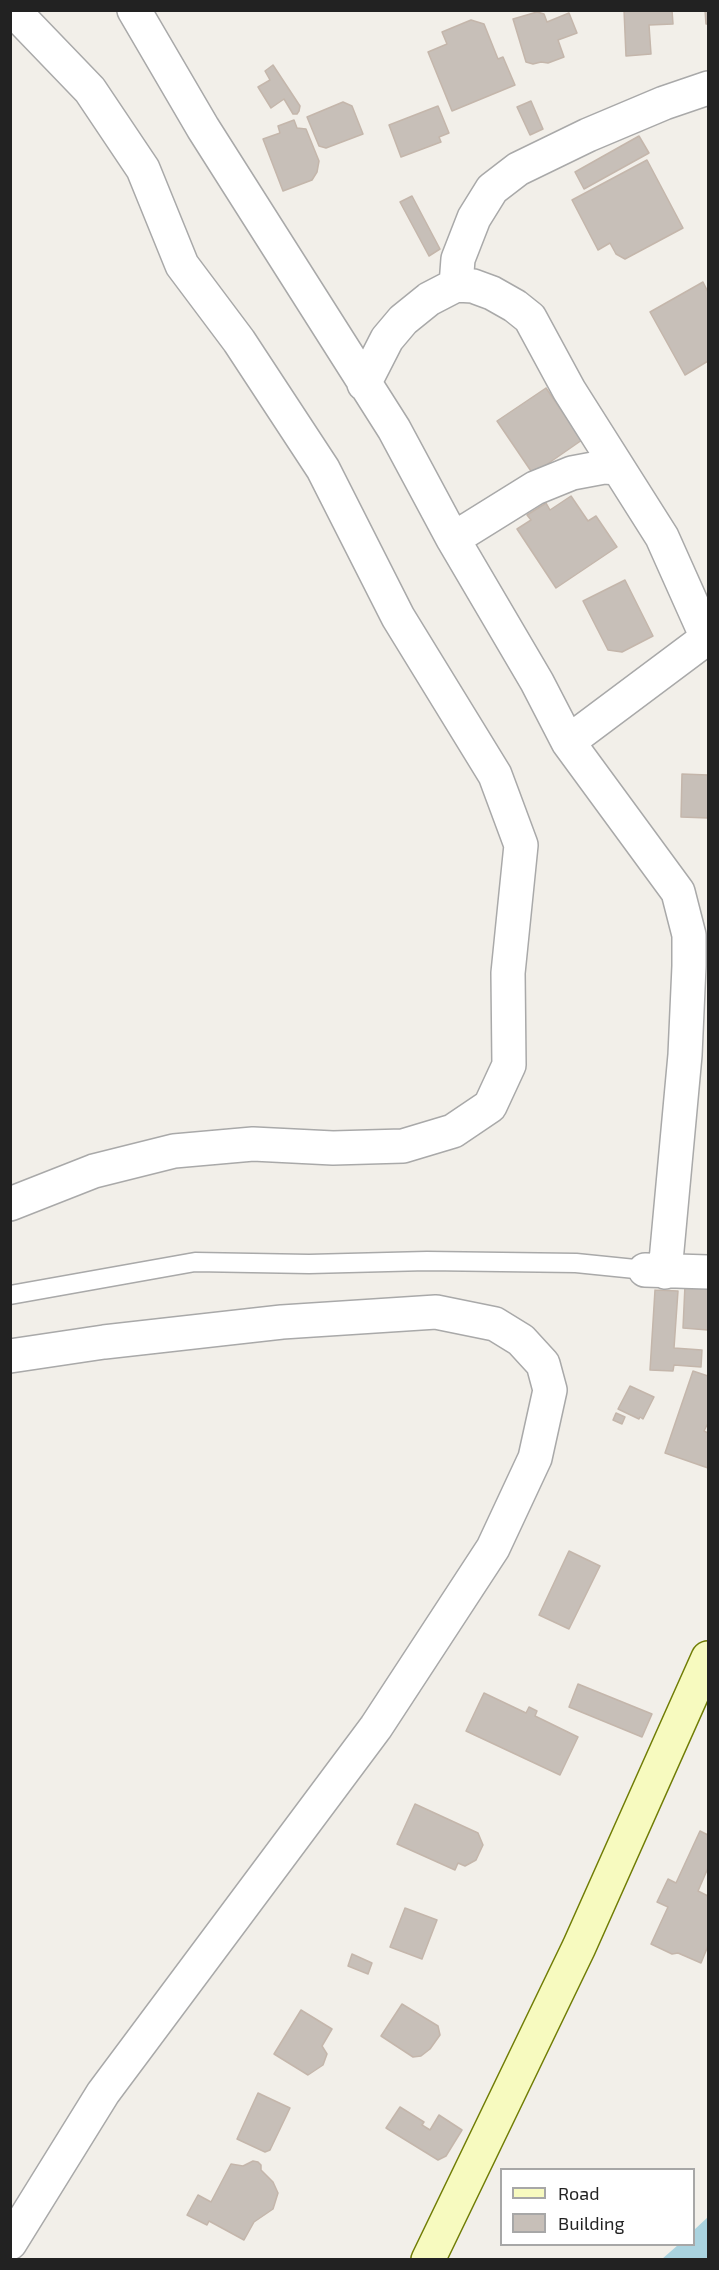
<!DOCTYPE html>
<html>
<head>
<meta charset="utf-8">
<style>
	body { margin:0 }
	#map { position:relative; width:719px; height:2270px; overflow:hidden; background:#f2efe9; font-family:"Exo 2",sans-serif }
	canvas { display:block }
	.frame { position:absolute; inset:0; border:12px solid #222; pointer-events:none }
	.legend { position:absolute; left:500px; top:2168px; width:195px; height:78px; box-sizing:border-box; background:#fff; border:2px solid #a7a7a7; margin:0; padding:8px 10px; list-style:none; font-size:18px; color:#222 }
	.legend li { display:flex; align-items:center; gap:12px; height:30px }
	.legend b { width:30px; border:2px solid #a7a7a7 }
</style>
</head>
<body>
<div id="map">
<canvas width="719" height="2270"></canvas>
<div class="frame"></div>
<ul class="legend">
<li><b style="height:8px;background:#f7fabf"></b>Road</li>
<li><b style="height:16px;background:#c7bfb8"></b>Building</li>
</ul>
</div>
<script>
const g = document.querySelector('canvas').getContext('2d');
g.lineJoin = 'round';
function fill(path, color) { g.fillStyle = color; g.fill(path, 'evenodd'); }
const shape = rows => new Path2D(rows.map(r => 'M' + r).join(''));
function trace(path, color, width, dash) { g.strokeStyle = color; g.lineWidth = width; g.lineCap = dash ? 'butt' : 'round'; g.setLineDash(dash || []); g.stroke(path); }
const water = shape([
	[708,2217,708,2259,662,2259,678,2245,694,2244,694,2230]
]);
const building = shape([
	[624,10,672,10,673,24,649,25,651,54,626,56,624,10],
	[705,10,708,10,708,24,706,24,705,10],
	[537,12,544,14,547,22,569,13,577,33,558,40,564,57,548,63,541,62,533,64,526,62,513,19,537,12],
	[471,20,484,24,498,59,503,57,515,85,452,111,428,52,447,44,442,32,471,20],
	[273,65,300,106,299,111,297,114,293,114,284,99,271,108,258,87,270,80,265,71,273,65],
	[531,101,543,129,530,135,517,107,531,101],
	[343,102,352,106,363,134,326,148,319,146,307,117,343,102],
	[438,106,449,133,439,137,441,142,401,157,389,125,438,106],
	[294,120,297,128,306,129,319,161,317,172,312,180,283,191,263,139,280,133,278,126,294,120],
	[639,136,649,153,584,189,575,172,639,136],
	[647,160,683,228,625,259,616,254,610,243,598,250,572,200,647,160],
	[412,196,440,249,429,256,400,202,412,196],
	[703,282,708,292,708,361,685,375,650,312,703,282],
	[546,388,582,440,533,474,497,421,546,388],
	[571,496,588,521,596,516,617,547,556,588,517,529,531,520,527,515,546,503,550,510,571,496],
	[625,580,653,636,622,652,608,650,583,601,625,580],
	[682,774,708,775,708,818,681,817,682,774],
	[685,1285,708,1287,708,1330,683,1328,685,1285],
	[655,1290,678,1291,674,1348,702,1350,701,1367,674,1365,673,1371,650,1370,655,1290],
	[693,1371,708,1376,708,1426,707,1425,704,1431,708,1433,708,1468,665,1453,693,1371],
	[630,1386,654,1397,643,1419,640,1417,639,1419,618,1409,630,1386],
	[616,1413,625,1417,622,1424,613,1420,616,1413],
	[569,1551,600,1566,569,1629,539,1615,569,1551],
	[578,1684,652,1714,642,1737,569,1707,578,1684],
	[484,1693,526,1713,529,1707,537,1711,535,1716,578,1737,560,1775,466,1731,484,1693],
	[415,1804,478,1833,483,1845,476,1860,465,1866,458,1863,455,1870,397,1844,415,1804],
	[700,1831,708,1835,708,1868,698,1891,708,1896,708,1946,701,1963,678,1953,672,1954,651,1944,668,1907,657,1902,668,1879,676,1883,700,1831],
	[405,1908,437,1920,422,1959,390,1947,405,1908],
	[352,1954,372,1963,368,1974,348,1966,352,1954],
	[402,2004,438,2026,440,2035,430,2049,421,2056,413,2057,381,2036,402,2004],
	[301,2010,332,2029,322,2046,327,2054,323,2065,308,2075,274,2054,301,2010],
	[258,2093,290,2108,270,2150,265,2152,237,2139,258,2093],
	[400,2107,424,2122,422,2125,430,2130,439,2115,462,2130,446,2156,438,2160,386,2128,400,2107],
	[253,2161,258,2162,261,2165,261,2170,273,2182,278,2193,273,2209,254,2222,244,2240,209,2221,207,2225,187,2215,198,2195,211,2202,231,2164,243,2166,253,2161]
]);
const lane = shape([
	[10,1295,195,1262,309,1264,427,1261,576,1263,645,1270]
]);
const street = shape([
	[134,10,203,128,394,429,453,539,537,682,568,742,678,892,689,935,689,966,685,1055,665,1272],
	[456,285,458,259,474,218,492,189,518,169,588,135,664,103,708,88],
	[364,384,387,339,403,320,429,299,456,285,473,286,492,293,515,306,530,318,569,390,662,537,708,640],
	[453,539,535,488,572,473,604,467,618,468],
	[568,742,707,638],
	[10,1204,94,1171,174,1151,253,1144,333,1148,403,1146,453,1131,490,1106,509,1065,508,973,521,845,495,775,398,617,323,469,239,341,182,265,143,169,90,90,13,10],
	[645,1270,708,1272],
	[10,1356,104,1342,282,1322,436,1312,495,1324,521,1340,543,1364,550,1390,535,1458,493,1548,376,1727,103,2093,10,2243]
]);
const secondary = shape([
	[428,2260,579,1947,708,1658]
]);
fill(water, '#aad3df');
fill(building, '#c7bfb8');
trace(building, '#c4b6ab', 1.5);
trace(lane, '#a9a9a9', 21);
trace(street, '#a9a9a9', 36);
trace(secondary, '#707d05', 36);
trace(lane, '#fff', 18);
trace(street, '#fff', 33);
trace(secondary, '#f7fabf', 33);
</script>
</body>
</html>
